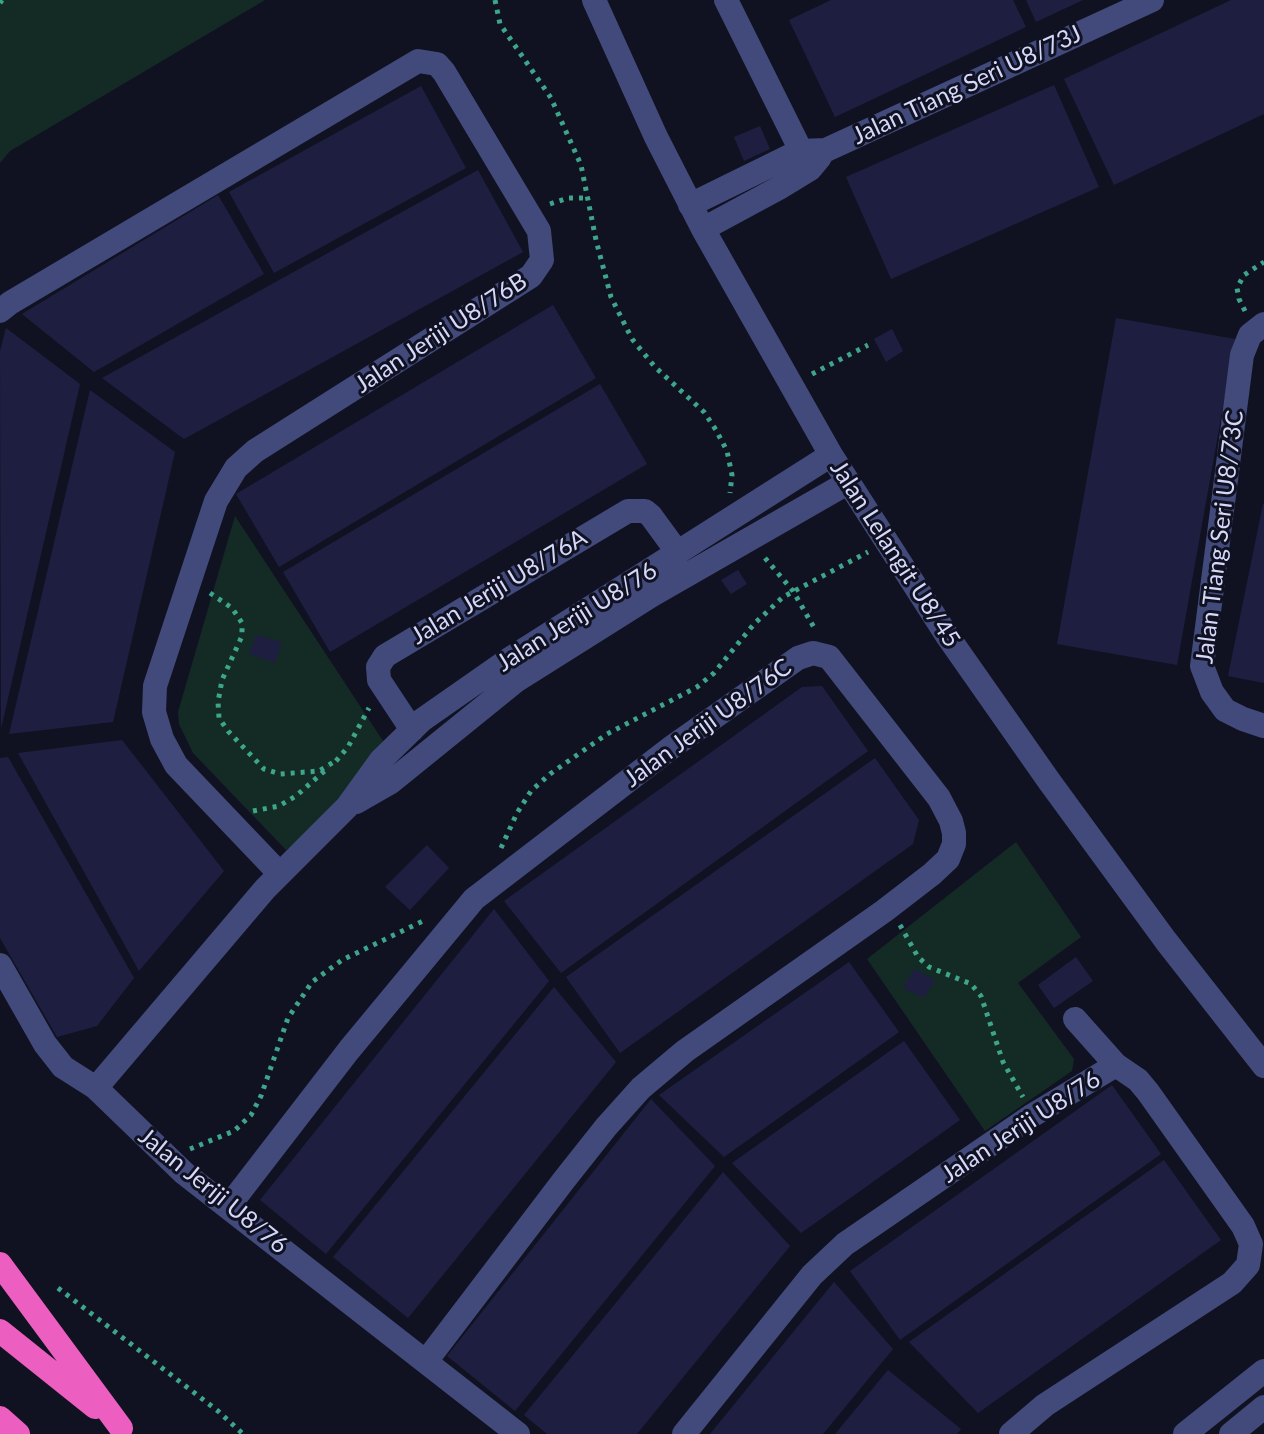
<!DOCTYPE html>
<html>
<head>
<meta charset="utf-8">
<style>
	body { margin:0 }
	canvas { display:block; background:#101121 }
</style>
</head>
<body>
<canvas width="1264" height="1434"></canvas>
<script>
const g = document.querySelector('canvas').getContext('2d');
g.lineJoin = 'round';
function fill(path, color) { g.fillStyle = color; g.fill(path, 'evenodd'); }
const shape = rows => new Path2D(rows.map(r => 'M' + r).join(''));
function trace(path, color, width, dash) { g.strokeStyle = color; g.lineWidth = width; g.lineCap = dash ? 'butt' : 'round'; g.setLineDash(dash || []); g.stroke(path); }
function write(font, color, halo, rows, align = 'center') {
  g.font = font + ' Lato,sans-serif'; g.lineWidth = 6; g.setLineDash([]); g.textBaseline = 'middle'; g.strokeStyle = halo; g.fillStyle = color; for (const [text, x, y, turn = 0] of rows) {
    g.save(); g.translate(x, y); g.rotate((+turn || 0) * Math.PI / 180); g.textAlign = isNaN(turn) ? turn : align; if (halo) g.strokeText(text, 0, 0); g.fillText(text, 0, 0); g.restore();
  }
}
const green = shape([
	[0,0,265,0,10,151,0,163],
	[235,516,387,747,303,839,286,850,193,753,179,724,178,712],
	[1016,842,1081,937,1018,983,1074,1059,1072,1071,985,1131,867,959]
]);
const building = shape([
	[831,0,1013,0,1026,27,835,117,789,20],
	[1026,0,1083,0,1036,22],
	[1231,0,1264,0,1264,114,1114,185,1064,79],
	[1054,85,1099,187,891,279,846,177],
	[421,86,466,168,274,273,229,192],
	[760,126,770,149,744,161,734,137],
	[478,170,523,252,184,439,102,378],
	[218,195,264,274,94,372,22,314],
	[553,305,596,378,279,567,236,494],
	[1116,318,1235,339,1177,665,1057,644],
	[6,328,80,384,1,729,0,351],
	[892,329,903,351,886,362,874,339],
	[600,384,647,464,330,652,283,572],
	[90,390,175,452,113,722,9,734],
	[1263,504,1264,504,1264,683,1228,676],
	[738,570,747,584,731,594,721,580],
	[256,635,282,642,275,663,249,654],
	[822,686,868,751,561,973,504,901,802,687],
	[122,740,224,871,139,971,18,753],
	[8,757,134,978,97,1026,57,1037,0,938,0,758],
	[875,758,919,820,913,844,620,1053,566,977],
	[427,845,449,868,410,910,385,887],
	[494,909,549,981,326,1254,260,1200],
	[1076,957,1093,981,1054,1008,1038,985],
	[849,962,899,1032,724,1157,659,1095],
	[914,969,935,980,924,998,903,988],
	[554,987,616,1062,408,1318,333,1257],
	[904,1041,960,1120,801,1233,732,1163],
	[1112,1085,1161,1154,900,1340,850,1271],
	[651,1099,715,1166,515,1411,447,1356],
	[1164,1160,1221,1240,978,1413,909,1342],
	[723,1172,790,1246,637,1434,547,1434,524,1415],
	[834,1282,893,1349,823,1434,710,1434],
	[888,1370,961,1429,957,1434,835,1434]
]);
const path = shape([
	[495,0,500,24,551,98,581,165,596,240,611,297,632,339,655,367,704,412,716,430,727,451,732,475,730,493],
	[0,3,2,0],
	[550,204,568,198,588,198],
	[1245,311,1239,299,1237,288,1244,275,1264,262],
	[812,374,868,345],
	[765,558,793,591,816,631],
	[210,593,232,608,242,623,242,636,222,680,218,702,219,718,228,731,264,769,280,774,319,771,337,760],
	[336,761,348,747,369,708],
	[253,811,279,806,296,796,329,767],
	[501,848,517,813,531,791,550,774,607,734,697,687,714,673,754,624,783,597,868,552],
	[900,925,918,957,929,967,971,984,981,996,1003,1062,1023,1097],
	[190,1149,234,1131,251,1115,261,1096,288,1018,312,982,342,960,423,921],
	[58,1288,218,1411,243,1434]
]);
const minor = shape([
	[594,0,656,137,703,229,831,455,946,634,1049,781,1166,941,1264,1066],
	[726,0,810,169],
	[690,205,800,151,826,150,1152,0],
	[703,229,779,188,810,169,820,157],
	[0,311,10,303,418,61,437,64,444,72,539,231,542,260,531,276,255,451,236,468,216,501,155,686,154,712,162,739,176,765,280,874],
	[1264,324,1250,335,1242,355,1202,666,1212,692,1225,710,1243,719,1264,726],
	[412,730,379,680,378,667,385,656,628,511,645,511,651,516,678,553],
	[356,802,391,782,517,680,652,595,849,482],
	[0,965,45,1044,63,1067,96,1088,184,1173,518,1434],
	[1075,1019,1116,1065],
	[96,1088,265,889,347,807,381,760,422,720,505,662,831,455],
	[228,1207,349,1050,474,899,672,747,798,658,813,653,829,657,939,798,951,821,954,833,954,844,948,859,932,874,884,911,685,1051,641,1088,606,1127,564,1180,427,1360],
	[684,1434,812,1275,845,1244,1033,1115,1116,1065,1138,1080,1148,1092,1243,1226,1251,1244,1248,1265,1232,1283,1045,1405,1011,1434],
	[1185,1434,1264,1371],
	[1231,1434,1264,1407]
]);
const highway = shape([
	[0,1264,121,1428],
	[0,1331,95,1407],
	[0,1418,18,1434]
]);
const streetNames = [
	["Jalan Tiang Seri U8/73J",967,85,-25],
	["Jalan Jeriji U8/76B",441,333,-33],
	["Jalan Tiang Seri U8/73C",1220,537,-83],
	["Jalan Lelangit U8/45",895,554,57],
	["Jalan Jeriji U8/76A",499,587,-31],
	["Jalan Jeriji U8/76",577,617,-32],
	["Jalan Jeriji U8/76C",708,723,-36],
	["Jalan Jeriji U8/76",1021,1127,-33],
	["Jalan Jeriji U8/76",213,1191,39]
];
fill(green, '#142a25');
fill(building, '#1e1f40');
trace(path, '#3da68a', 5, [4, 6]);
trace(minor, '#414a7a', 24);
trace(highway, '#ec5ebf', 24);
write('24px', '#d5d8fa', '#101121', streetNames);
</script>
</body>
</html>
